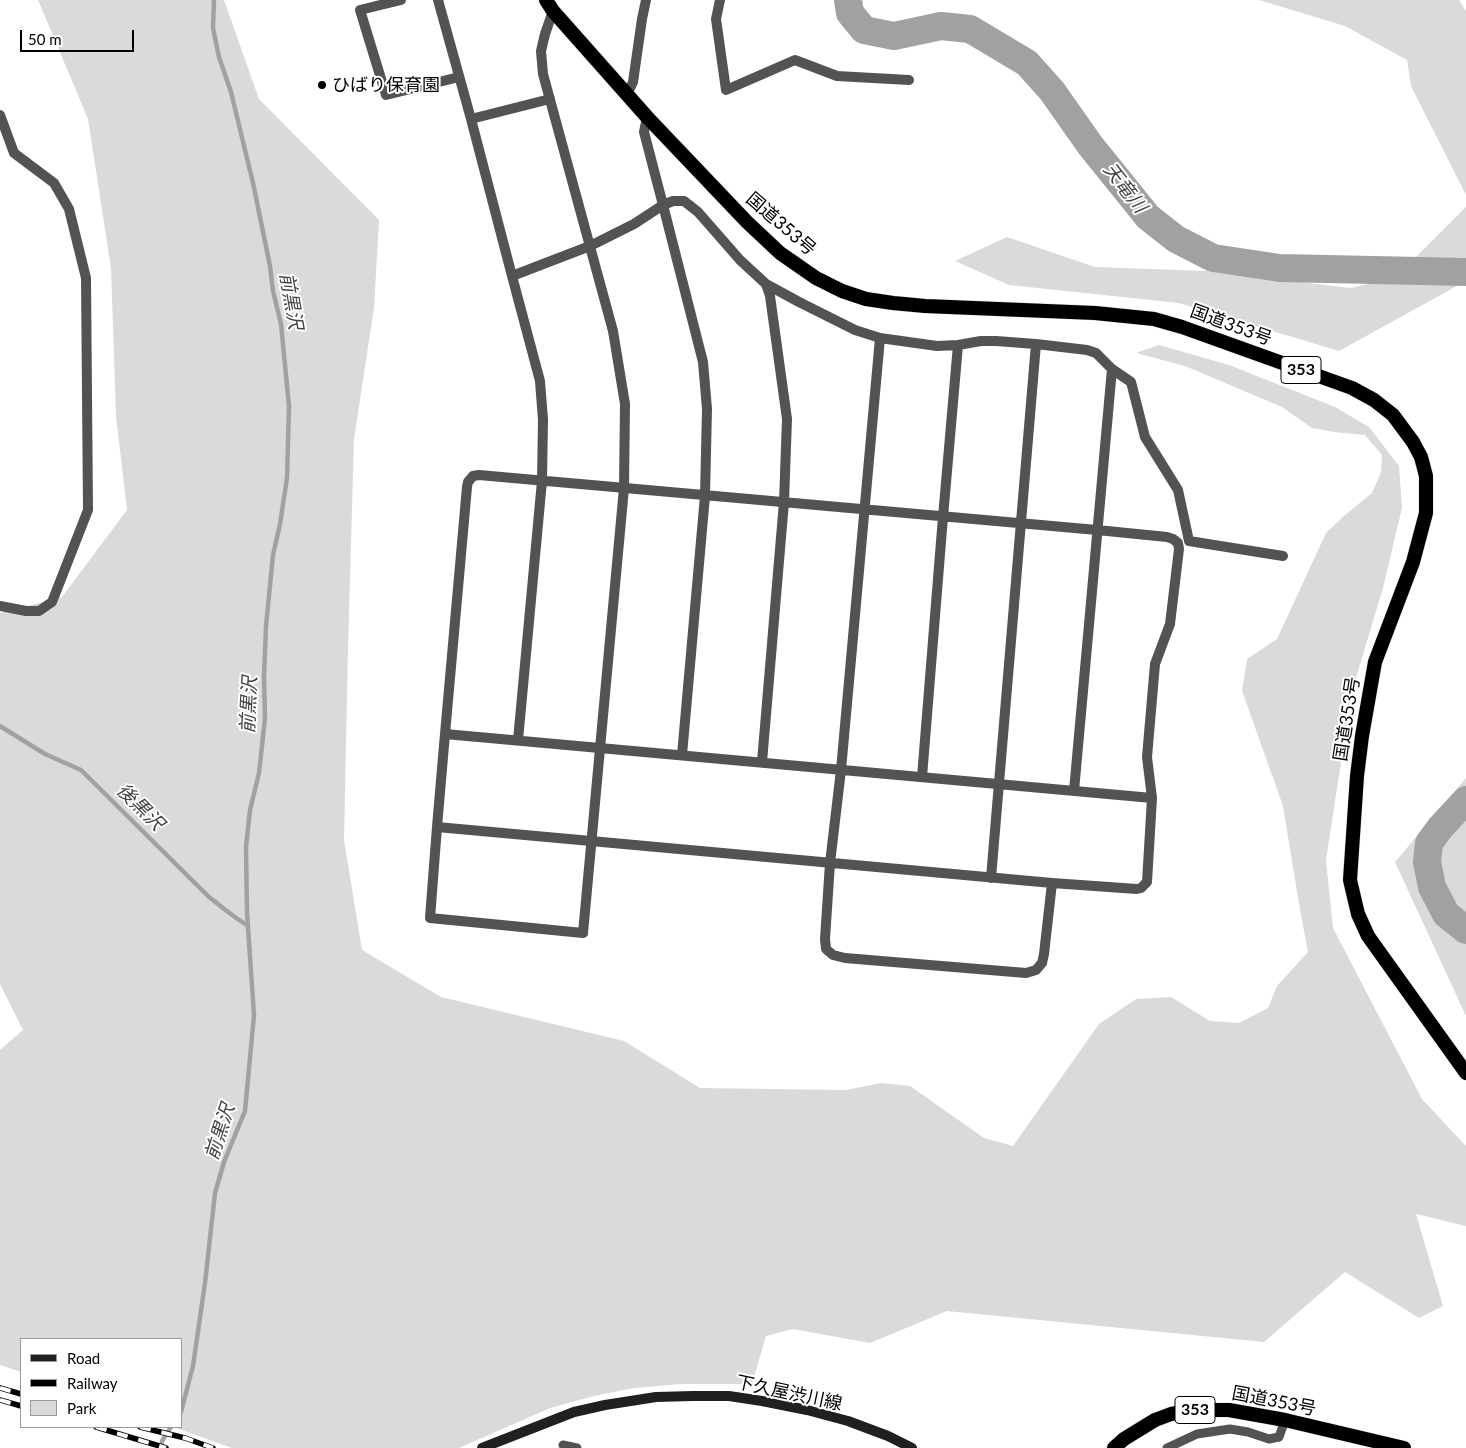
<!DOCTYPE html>
<html>
<head>
<meta charset="utf-8">
<style>
	body { margin:0 }
	#map { position:relative; width:1466px; height:1448px; overflow:hidden; background:#fff; font-family:Lato,sans-serif }
	canvas { display:block }
	.legend { position:absolute; left:20px; top:1338px; width:162px; height:90px; box-sizing:border-box; background:#fff; border:1px solid #999; margin:0; padding:6px 9px; list-style:none; font-size:15px; color:#000 }
	.legend li { display:flex; align-items:center; gap:10px; height:25px }
	.legend b { width:25px; border:1px solid #999 }
	.scale { position:absolute; left:20px; top:30px; width:114px; height:22px; box-sizing:border-box; border:2px solid #000; border-top:0; padding-left:6px; font-size:15px; line-height:18px; white-space:nowrap; color:#000; -webkit-text-stroke:4px #fff; paint-order:stroke }
</style>
</head>
<body>
<div id="map">
<canvas width="1466" height="1448"></canvas>
<ul class="legend">
<li><b style="height:6px;background:#202020"></b>Road</li>
<li><b style="height:6px;background:#000"></b>Railway</li>
<li><b style="height:14px;background:#dadada"></b>Park</li>
</ul>
<div class="scale">50 m</div>
</div>
<script>
const g = document.querySelector('canvas').getContext('2d');
g.lineJoin = 'round';
function fill(path, color) { g.fillStyle = color; g.fill(path, 'evenodd'); }
const shape = rows => new Path2D(rows.map(r => 'M' + r).join(''));
function trace(path, color, width, dash) { g.strokeStyle = color; g.lineWidth = width; g.lineCap = dash ? 'butt' : 'round'; g.setLineDash(dash || []); g.stroke(path); }
function write(font, color, halo, rows, align = 'center') {
  g.font = font + ' Lato,"Noto Sans JP",sans-serif'; g.lineWidth = 4; g.setLineDash([]); g.textBaseline = 'middle'; g.strokeStyle = halo; g.fillStyle = color; for (const [text, x, y, turn = 0] of rows) {
    g.save(); g.translate(x, y); g.rotate((+turn || 0) * Math.PI / 180); g.textAlign = isNaN(turn) ? turn : align; if (halo) g.strokeText(text, 0, 0); g.fillText(text, 0, 0); g.restore();
  }
}
const green = shape([
	[38,0,224,0,259,99,379,220,374,308,354,439,348,649,344,840,362,950,441,997,624,1041,700,1088,846,1090,881,1083,910,1086,984,1138,1013,1146,1099,1024,1136,999,1171,997,1210,1021,1239,1023,1268,1008,1277,986,1308,952,1300,910,1283,806,1242,691,1247,659,1277,639,1326,533,1345,515,1372,493,1381,472,1382,455,1365,435,1334,432,1312,428,1282,407,1185,366,1136,353,1159,345,1229,365,1335,407,1369,427,1399,466,1402,508,1383,588,1352,691,1326,860,1333,928,1422,1099,1466,1146,1466,1226,1416,1214,1443,1306,1419,1318,1345,1272,1264,1342,947,1311,870,1343,793,1329,766,1336,752,1384,682,1384,634,1388,594,1396,550,1408,459,1448,232,1448,173,1427,181,1427,181,1339,21,1339,21,1372,0,1365,0,1050,23,1030,0,984,0,613,62,597,127,510,116,416,111,268,88,119],
	[1259,0,1459,0,1466,11,1466,195,1411,86,1407,60,1345,26],
	[1466,207,1466,281,1339,351,1179,303,1009,285,955,261,1007,237,1095,267,1206,271,1351,288,1396,277],
	[1466,778,1466,1016,1395,862]
]);
const stream = shape([
	[0,726,45,754,81,770,209,897,232,915,248,926],
	[181,1412,193,1366,205,1283,215,1193,224,1162,245,1111,254,1015,247,913,246,847,250,810,259,773,265,718,264,677,266,626,273,555,280,524,287,478,289,406,281,324,273,291,270,266,253,183,231,92,219,57,213,28,214,0],
	[161,1448,162,1441,171,1427]
]);
const river = shape([
	[848,0,850,13,864,30,894,36,941,26,970,29,1027,63,1052,91,1090,145,1148,217,1176,239,1213,258,1280,268,1466,272],
	[1466,800,1440,828,1429,843,1427,862,1432,887,1446,914,1466,930]
]);
const service = shape([
	[563,1445,577,1448],
	[1167,1448,1197,1434,1230,1429,1248,1432,1269,1439,1279,1437,1285,1420]
]);
const minor = shape([
	[401,0,360,10,386,95,459,77],
	[438,0,471,119],
	[720,0,716,19,726,90,795,60,837,76,909,80],
	[627,95,633,82,642,19,646,0],
	[0,115,14,153,54,183,69,209,86,278,88,510,52,602,39,611,26,611,0,606],
	[647,117,644,132,663,205,673,201,684,201,698,212,740,260,766,284,799,302,855,330,880,338,937,346,958,345,981,341,996,341,1036,344,1087,350,1096,353,1112,369,1074,791],
	[512,276,471,119,550,99],
	[880,338,841,770,830,863,825,939,826,949,833,955,845,958,1026,973,1036,970,1042,963,1044,954,1052,883],
	[1112,369,1131,382,1145,437,1178,490,1189,541,1283,556],
	[445,734,1152,798],
	[518,740,542,481,543,420,540,381,512,276,590,246,634,224,663,205,703,362,707,409,705,496,682,755],
	[762,762,784,502,787,419,770,296,766,284],
	[922,777,943,517,958,345],
	[437,827,1052,883,1137,889,1141,888,1147,882,1152,798,1147,757,1155,664,1170,624,1179,549,1178,543,1173,539,1167,537,1097,530,479,475,473,476,468,482,467,487,445,734,437,827,430,918,583,933],
	[991,878,1036,344]
]);
const tertiary = shape([
	[553,11,545,34,541,51,543,74,613,331,625,404,624,488,583,933]
]);
const secondary = shape([
	[482,1448,574,1412,605,1405,656,1397,693,1396,729,1396,762,1401,807,1410,848,1421,888,1436,912,1448]
]);
const trunk = shape([
	[546,0,553,11,647,117,747,222,780,253,816,278,842,291,866,299,893,303,925,306,1095,313,1154,319,1182,327,1352,388,1374,400,1393,415,1413,442,1421,457,1426,476,1426,513,1413,562,1375,662,1362,736,1357,776,1350,880,1358,914,1368,936,1466,1073],
	[1114,1448,1124,1439,1155,1420,1171,1414,1195,1410,1229,1410,1285,1420,1404,1448]
]);
const rail = shape([
	[0,1388,21,1394],
	[0,1400,21,1406],
	[96,1427,166,1448],
	[140,1427,185,1438,213,1448]
]);
const markers = [
	[322,85,5,"#000"]
];
const shields = [
	[1301,370,40],
	[1195,1410,40]
];
const shieldNames = [
	["353",1301,370],
	["353",1195,1410]
];
const poiNames = [
	["ひばり保育園",332,85]
];
const streetNames = [
	["国道353号",781,224,41],
	["国道353号",1231,325,20],
	["国道353号",1347,719,-81],
	["下久屋渋川線",789,1393,12],
	["国道353号",1274,1401,11]
];
const waterNames = [
	["天竜川",1125,188,52],
	["前黒沢",291,301,80],
	["前黒沢",249,705,-87],
	["後黒沢",140,807,45],
	["前黒沢",220,1132,-72]
];
fill(green, '#dadada');
trace(stream, '#a1a1a1', 4.5);
trace(river, '#a1a1a1', 28);
trace(trunk, '#dbdbdb', 15);
trace(service, '#535353', 9);
trace(minor, '#535353', 10);
trace(tertiary, '#535353', 10);
trace(secondary, '#202020', 10);
trace(trunk, '#000', 14);
trace(rail, '#000', 5.5);
trace(rail, '#fff', 4, [11]);
for (const [x, y, r, color] of markers) { const dot = new Path2D(); dot.arc(x, y, r, 0, 2 * Math.PI); g.fillStyle = color; g.fill(dot); trace(dot, '#fff', 2); }
for (const [x, y, w] of shields) { const box = new Path2D(); box.roundRect(x - w / 2, y - 13.5, w, 27, 4); g.fillStyle = '#fff'; g.fill(box); trace(box, '#000', 1); }
write('bold 16px', '#000', null, shieldNames);
write('18px', '#000', '#fff', poiNames, 'left');
write('18px', '#000', '#fff', streetNames);
write('italic 19px', '#424242', '#fff', waterNames);
</script>
</body>
</html>
